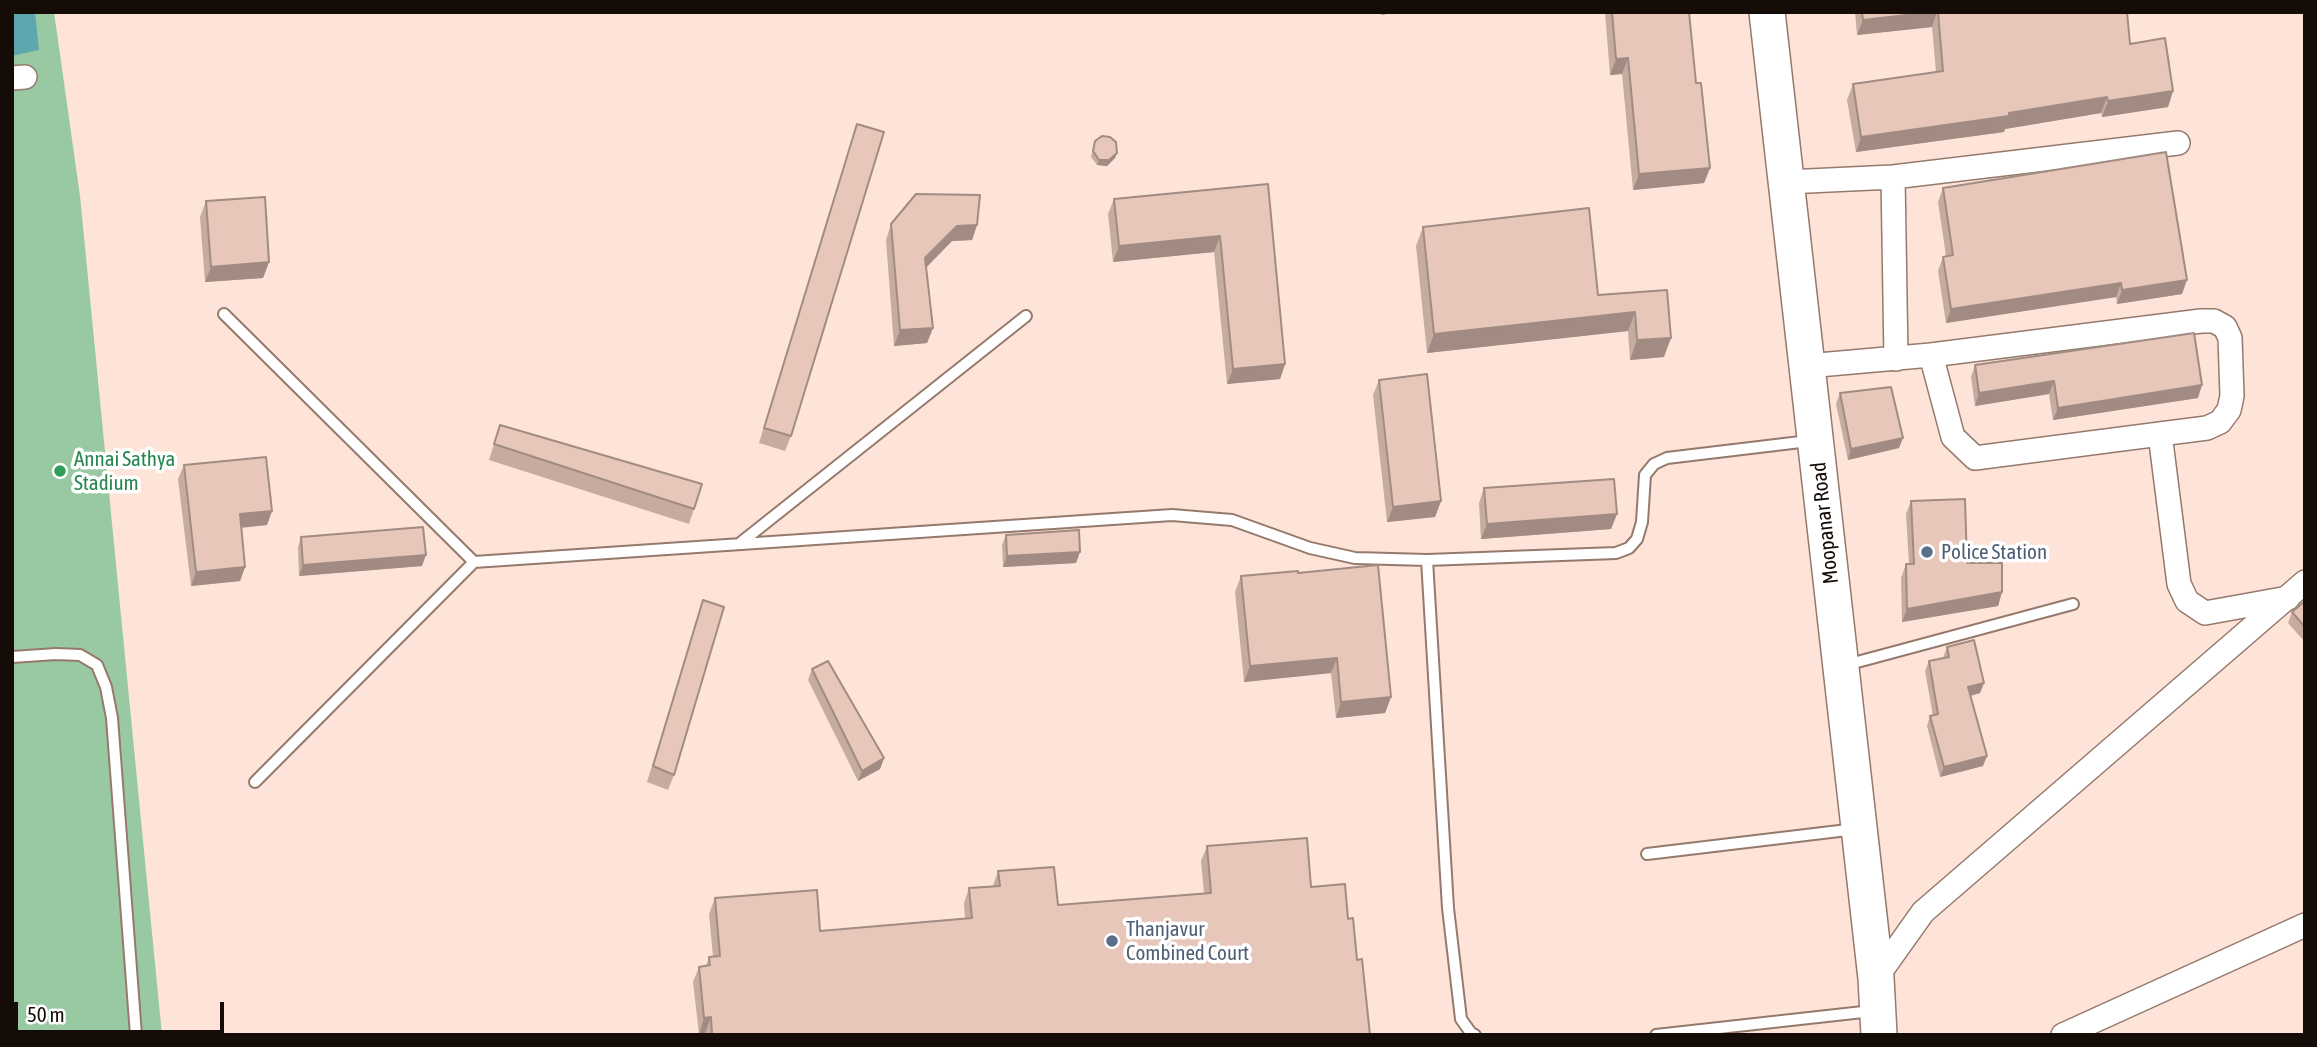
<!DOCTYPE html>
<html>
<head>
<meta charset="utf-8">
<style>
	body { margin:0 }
	#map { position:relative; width:2317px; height:1047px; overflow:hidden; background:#fee4d8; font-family:"Asap Condensed",sans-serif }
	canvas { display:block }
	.frame { position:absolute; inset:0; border:14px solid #160c07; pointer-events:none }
	.scale { position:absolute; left:14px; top:1002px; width:210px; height:32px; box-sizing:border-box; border:4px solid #160c07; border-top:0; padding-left:9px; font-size:21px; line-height:24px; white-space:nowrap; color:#160c07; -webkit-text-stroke:5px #fff; paint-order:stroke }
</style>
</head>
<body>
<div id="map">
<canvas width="2317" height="1047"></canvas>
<div class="frame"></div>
<div class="scale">50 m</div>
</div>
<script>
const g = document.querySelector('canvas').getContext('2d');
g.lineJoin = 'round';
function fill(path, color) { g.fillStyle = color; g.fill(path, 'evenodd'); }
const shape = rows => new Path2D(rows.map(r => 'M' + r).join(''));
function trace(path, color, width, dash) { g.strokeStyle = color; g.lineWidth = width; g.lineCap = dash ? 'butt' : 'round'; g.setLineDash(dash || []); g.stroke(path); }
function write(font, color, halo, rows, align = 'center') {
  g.font = font + ' "Asap Condensed",sans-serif'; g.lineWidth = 7; g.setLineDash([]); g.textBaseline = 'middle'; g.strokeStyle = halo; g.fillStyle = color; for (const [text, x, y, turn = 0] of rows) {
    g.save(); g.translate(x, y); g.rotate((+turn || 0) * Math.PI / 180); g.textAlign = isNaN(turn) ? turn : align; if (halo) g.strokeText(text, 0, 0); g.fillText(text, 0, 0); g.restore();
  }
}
const green = shape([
	[12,12,54,12,80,196,162,1035,12,1035]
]);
const water = shape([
	[12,12,35,12,39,50,12,56]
]);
const service = shape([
	[224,314,474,562],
	[739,544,1026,316],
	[12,657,56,654,80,655,97,665,106,687,112,718,136,1035],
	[1846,665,2073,604],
	[255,782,474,562,1172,515,1232,520,1310,548,1355,558,1427,560],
	[1647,854,1856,829],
	[1475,1035,1471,1033,1461,1019,1448,908,1427,560,1616,553,1629,548,1637,539,1642,522,1645,475,1654,464,1667,458,1809,441],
	[1656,1035,1872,1011]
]);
const minor = shape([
	[12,78,25,77],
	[1893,177,1896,359],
	[1787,182,1893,177,2178,143],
	[1931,355,2201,321,2214,321,2225,327,2230,338,2232,396,2229,410,2220,422,2207,428,2160,434],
	[1807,366,1931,355,1953,437,1975,458,2160,434,2179,584,2187,601,2205,613,2288,598],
	[1876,978,1923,912,2305,582],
	[2063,1035,2305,925]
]);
const primary = shape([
	[1767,12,1876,978,1879,1035]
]);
const wall = shape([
	[1605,12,1689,12,1696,83,1710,168,1704,183,1633,190,1622,74,1610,75],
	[1855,12,2127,12,2130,44,2173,91,2168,107,2102,117,2101,113,2005,129,2004,132,1856,152,1847,100,1853,84,1936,72,1932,27,1857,35],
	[857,124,791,436,785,451,759,443],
	[1095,141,1115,158,1107,166,1097,165,1091,157],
	[1268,184,1285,364,1280,379,1227,384,1214,252,1113,262,1108,214,1114,199],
	[1943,188,2182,294,2117,304,2116,297,1946,323,1938,271,1943,257,1946,256,1938,202],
	[206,201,269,262,263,278,205,282,200,217],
	[891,224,977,225,972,240,952,241,926,267,933,328,927,343,894,346,886,240],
	[1423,227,1598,295,1667,290,1664,357,1630,360,1628,331,1427,353,1416,246],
	[1975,365,2198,398,2053,420,2049,394,1975,406,1971,377],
	[1379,380,1441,501,1435,517,1387,522,1373,395],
	[1840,393,1899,448,1848,460,1836,404],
	[500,425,694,509,689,524,489,460],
	[184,465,272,511,267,525,242,528,245,567,240,581,191,586,178,479],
	[1484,488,1617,514,1611,529,1481,539,1479,503],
	[1911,501,1967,563,2002,592,1998,606,1902,622,1901,578,1906,564,1909,564,1906,514],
	[1006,535,1080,552,1076,563,1003,567,1002,545],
	[301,537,422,566,299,576,298,547],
	[1298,573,1391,697,1385,713,1336,718,1331,673,1244,682,1235,592,1241,576],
	[703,600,674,775,668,790,647,782],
	[2305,601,2305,642,2288,623,2292,612],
	[1947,647,1984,683,1980,693,1971,696,1983,766,1940,777,1927,726,1930,716,1933,716,1925,671,1929,661,1943,658],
	[812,669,884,758,880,769,858,781,808,680],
	[1207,846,1311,887,1348,919,1357,960,1370,1035,705,1035,705,1033,699,1034,693,982,699,967,706,966,709,957,713,957,709,914,715,898,820,931,965,918,964,903,969,888,993,886,998,871,1058,905,1204,893,1201,861]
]);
const shadedWall = shape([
	[1382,12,1400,12,1381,15],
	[1937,12,1932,27,1857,35,1863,20],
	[1628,58,1622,74,1610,75,1616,59],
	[2173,91,2168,107,2102,117,2108,101],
	[2107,97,2101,113,2005,129,2004,132,1856,152,1861,137],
	[1117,153,1115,158,1107,166,1097,165,1099,160],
	[1710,168,1704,183,1633,190,1639,174],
	[977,225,972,240,952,241,920,274,925,258,957,226],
	[1220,236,1214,252,1113,262,1119,246],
	[269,262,263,278,205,282,211,267],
	[2187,280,2182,294,2117,304,2122,290],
	[2121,283,2116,297,1946,323,1951,309],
	[1635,312,1628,331,1427,353,1434,334],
	[933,328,927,343,894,346,900,330],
	[1671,338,1664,357,1630,360,1637,340],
	[1285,364,1280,379,1227,384,1233,369],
	[2054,381,2049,394,1975,406,1979,393],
	[2202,385,2198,398,2053,420,2058,408],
	[1903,438,1899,448,1848,460,1851,449],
	[1441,501,1435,517,1387,522,1393,507],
	[272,511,267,525,235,528,240,514],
	[1617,514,1611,529,1481,539,1487,524],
	[1080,552,1076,563,1003,567,1007,556],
	[426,555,422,566,299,576,303,565],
	[245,567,240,581,191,586,196,572],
	[2002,592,1998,606,1902,622,1907,609],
	[1337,658,1331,673,1244,682,1250,666],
	[1984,683,1980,693,1965,697,1968,687],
	[1391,697,1385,713,1336,718,1341,702],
	[1987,756,1983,766,1940,777,1944,767],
	[884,758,880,769,858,781,862,771],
	[711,1017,705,1033,699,1034,704,1018]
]);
const building = shape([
	[1612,12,1689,12,1696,83,1701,83,1710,168,1639,174,1628,58,1616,59,1612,12],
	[1862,12,1933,12,1863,20,1862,12],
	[1938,12,2127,12,2130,44,2165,38,2173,91,2108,101,2107,97,2009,113,2009,116,1861,137,1853,84,1943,71,1938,12],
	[857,124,884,132,791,436,764,428,857,124],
	[1102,136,1110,137,1116,142,1117,153,1109,160,1099,160,1093,151,1095,141,1102,136],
	[2166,152,2187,280,2122,290,2121,283,1951,309,1943,257,1953,255,1943,188,2166,152],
	[1268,184,1285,364,1233,369,1220,236,1119,246,1114,199,1268,184],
	[916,194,980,195,977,225,957,226,925,258,933,328,900,330,891,224,916,194],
	[265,197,269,262,211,267,206,201,265,197],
	[1589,208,1598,295,1667,290,1671,338,1637,340,1635,312,1434,334,1423,227,1589,208],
	[2194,333,2202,385,2058,408,2054,381,1979,393,1975,365,2194,333],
	[1427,374,1441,501,1393,507,1379,380,1427,374],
	[1891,387,1903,438,1851,449,1840,393,1891,387],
	[500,425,702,484,694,509,494,444,500,425],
	[266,457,272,511,240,514,245,567,196,572,184,465,266,457],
	[1614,479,1617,514,1487,524,1484,488,1614,479],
	[1965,499,1967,563,2002,563,2002,592,1907,609,1906,564,1914,564,1911,501,1965,499],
	[423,527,426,555,303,565,301,537,423,527],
	[1079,530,1080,552,1007,556,1006,535,1079,530],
	[1378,565,1391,697,1341,702,1337,658,1250,666,1241,576,1298,571,1298,573,1378,565],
	[703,600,724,607,674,775,653,766,703,600],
	[2305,601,2305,627,2292,612,2305,601],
	[1974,640,1984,683,1968,687,1987,756,1944,767,1930,716,1938,714,1929,661,1949,657,1947,647,1974,640],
	[828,661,884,758,862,771,812,669,828,661],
	[1307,838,1311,887,1345,884,1348,919,1353,918,1357,960,1362,959,1370,1035,712,1035,711,1017,704,1018,699,967,710,965,709,957,720,956,715,898,817,890,820,931,972,918,969,888,1000,886,998,871,1054,867,1058,905,1211,893,1207,846,1307,838]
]);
const markers = [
	[60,471,7,"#2e9e5b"],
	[1927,552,7,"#5c6f8a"],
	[1112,941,7,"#5c6f8a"]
];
const leisureNames = [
	["Annai Sathya",74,459],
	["Stadium",74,483]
];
const streetNames = [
	["Moopanar Road",1825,523,-96]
];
const serviceNames = [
	["Police Station",1941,552],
	["Thanjavur",1126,929],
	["Combined Court",1126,953]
];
fill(green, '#99c9a2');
fill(water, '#5da7af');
trace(service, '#95796c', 14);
trace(minor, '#95796c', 26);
trace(primary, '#95796c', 38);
trace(service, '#fff', 10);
trace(minor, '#fff', 23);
trace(primary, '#fff', 35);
fill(wall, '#c6ab9f');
fill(shadedWall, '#a18b82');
fill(building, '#e6c7b9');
trace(building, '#a18b82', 2);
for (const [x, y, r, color] of markers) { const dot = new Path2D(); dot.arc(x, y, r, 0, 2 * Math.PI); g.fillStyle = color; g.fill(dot); trace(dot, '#fff', 2.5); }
write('21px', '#27864d', '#fff', leisureNames, 'left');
write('21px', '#160c07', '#fff', streetNames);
write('21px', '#4e5e75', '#fff', serviceNames, 'left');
</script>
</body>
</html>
